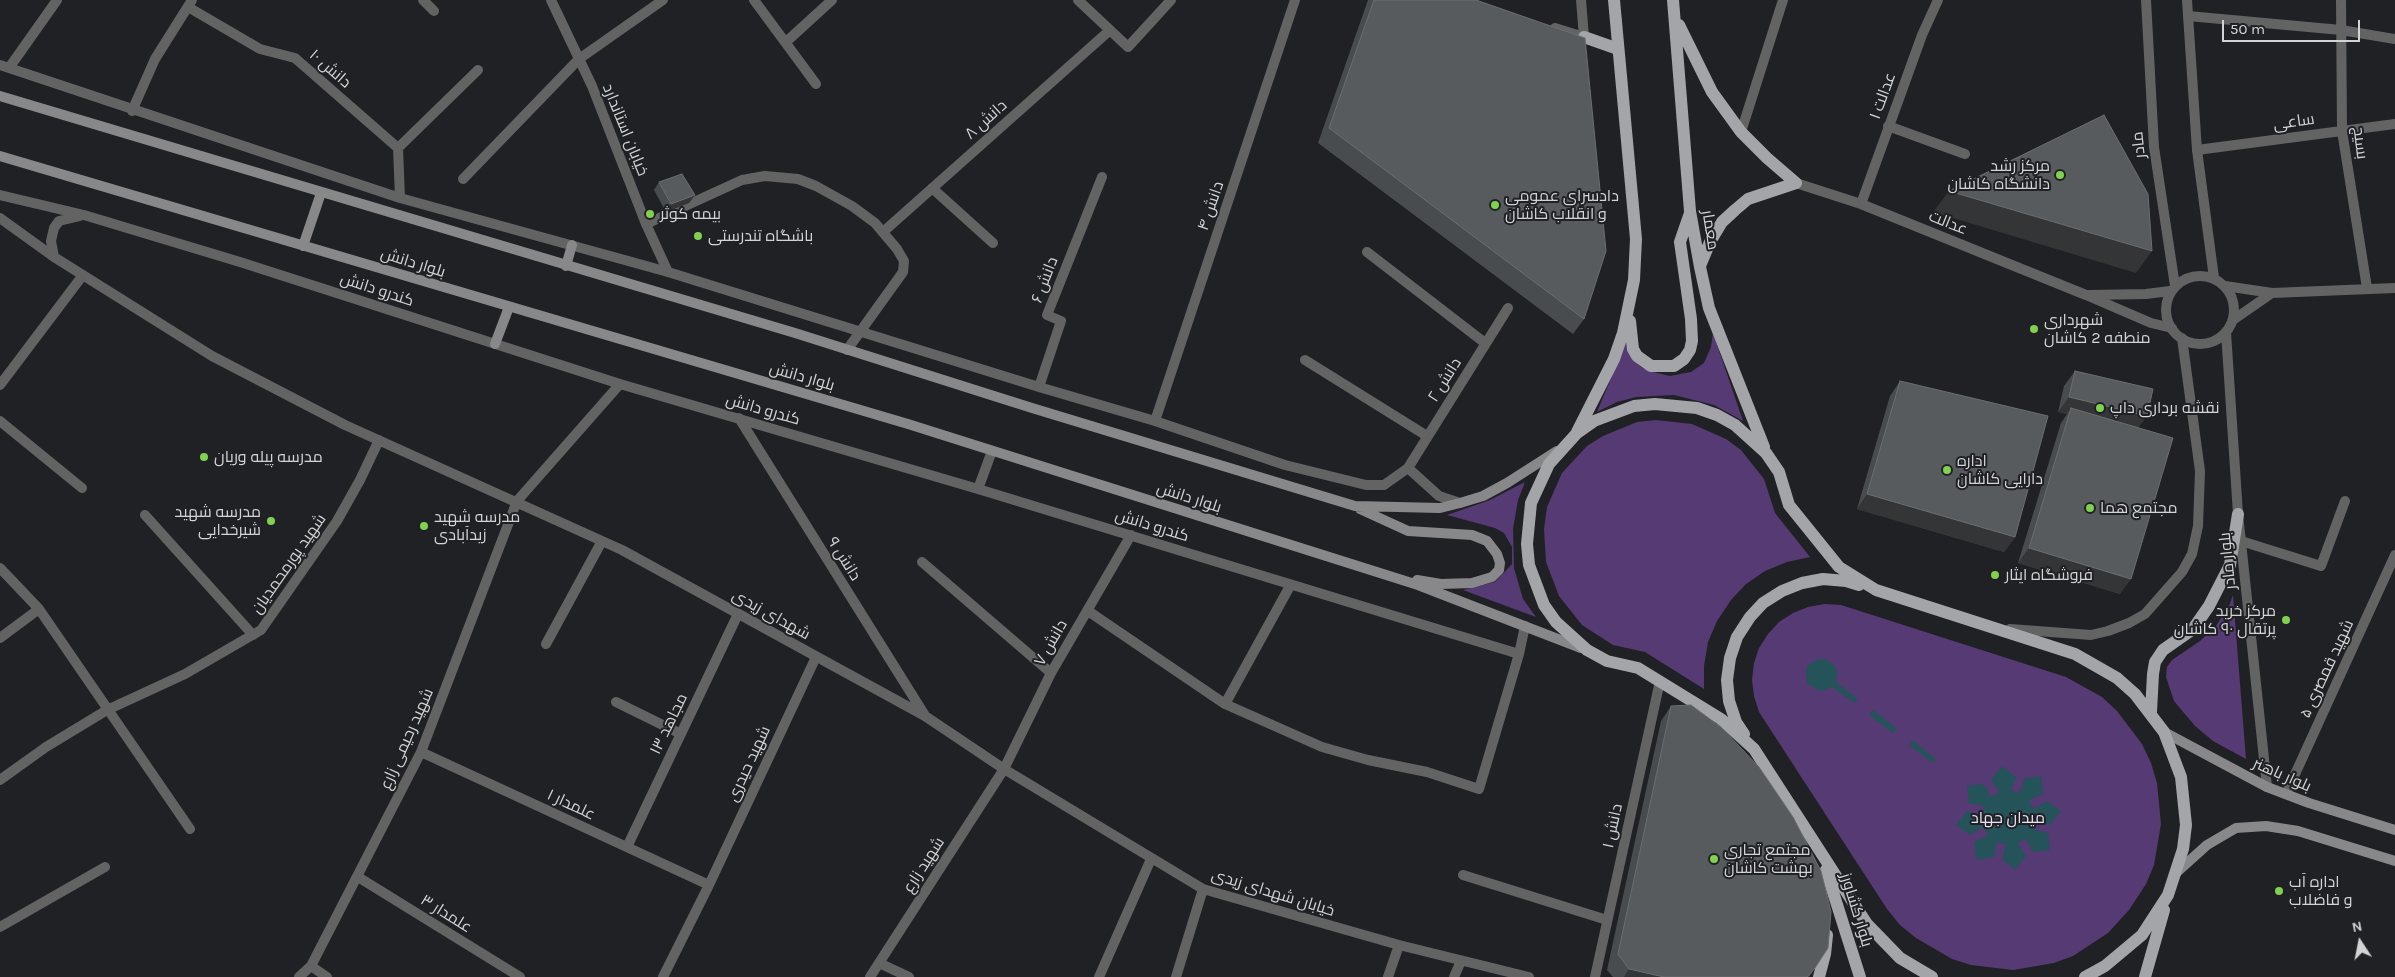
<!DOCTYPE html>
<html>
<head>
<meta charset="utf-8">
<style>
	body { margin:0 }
	#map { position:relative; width:2395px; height:977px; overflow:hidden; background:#202124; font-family:Karla,sans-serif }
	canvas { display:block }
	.north { position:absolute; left:2335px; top:917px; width:50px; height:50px; -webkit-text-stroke:4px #202124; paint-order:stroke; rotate:349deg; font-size:14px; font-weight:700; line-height:20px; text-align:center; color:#d3d4d6 }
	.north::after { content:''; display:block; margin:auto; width:18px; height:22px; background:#d3d4d6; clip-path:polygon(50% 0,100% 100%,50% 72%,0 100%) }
	.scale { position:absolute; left:2222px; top:20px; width:138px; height:22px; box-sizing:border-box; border:2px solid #d3d4d6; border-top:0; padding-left:6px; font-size:15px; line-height:18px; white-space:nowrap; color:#d3d4d6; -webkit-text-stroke:4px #202124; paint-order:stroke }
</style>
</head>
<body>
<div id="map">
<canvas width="2395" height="977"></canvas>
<div class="north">N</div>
<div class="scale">50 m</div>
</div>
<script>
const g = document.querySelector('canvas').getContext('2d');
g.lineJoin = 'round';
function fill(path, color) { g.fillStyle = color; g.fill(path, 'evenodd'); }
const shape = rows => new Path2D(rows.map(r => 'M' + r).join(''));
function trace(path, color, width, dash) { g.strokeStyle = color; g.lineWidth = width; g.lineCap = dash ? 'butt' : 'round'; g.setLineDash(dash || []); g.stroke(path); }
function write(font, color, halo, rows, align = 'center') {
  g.font = font + ' Karla,Cairo,sans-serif'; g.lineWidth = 4; g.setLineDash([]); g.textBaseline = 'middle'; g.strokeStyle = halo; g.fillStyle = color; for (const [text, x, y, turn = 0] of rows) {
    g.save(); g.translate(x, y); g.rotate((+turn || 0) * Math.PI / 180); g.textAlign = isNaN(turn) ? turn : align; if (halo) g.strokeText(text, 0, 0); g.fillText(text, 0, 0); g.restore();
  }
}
const green = shape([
	[1713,333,1743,421,1714,405,1674,395,1636,397,1617,402,1597,412,1627,340,1635,361,1641,367,1649,371,1670,376,1691,372,1704,363,1711,347],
	[1656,420,1692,424,1726,439,1741,450,1764,479,1775,513,1810,557,1787,562,1765,571,1746,584,1731,600,1717,621,1708,642,1704,666,1704,689,1645,652,1613,645,1582,625,1559,596,1546,562,1544,529,1547,507,1562,473,1587,446,1603,436,1637,422],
	[1525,482,1518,500,1513,529,1514,568,1523,599,1536,617,1463,590,1495,582,1512,564,1512,547,1504,533,1495,528,1447,515,1490,500],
	[2233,595,2246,759,2213,741,2195,726,2174,701,2166,677,2167,667,2172,660,2200,641,2216,626,2229,606],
	[1825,604,1841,605,2066,677,2102,697,2117,711,2142,744,2151,763,2157,783,2161,824,2154,865,2146,884,2129,910,2108,933,2073,956,2054,963,2013,970,1971,965,1952,959,1916,938,1900,925,1887,909,1759,712,1754,696,1752,680,1754,663,1759,648,1768,634,1779,622,1793,613,1808,607]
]);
const water = shape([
	[1819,659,1826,659,1836,667,1837,672,1836,682,1858,699,1854,703,1832,687,1823,691,1817,690,1807,683,1806,671,1808,665],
	[1873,710,1897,729,1893,733,1869,715],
	[1912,740,1936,759,1933,763,1909,745],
	[2002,766,2016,777,2011,791,2020,793,2024,779,2041,776,2043,794,2029,800,2034,809,2047,801,2061,811,2050,825,2036,820,2033,829,2048,833,2050,850,2033,852,2026,839,2018,843,2026,856,2015,870,2002,859,2006,845,1997,842,1994,857,1977,860,1974,842,1988,835,1983,827,1970,835,1956,825,1967,811,1982,815,1984,806,1969,803,1967,786,1984,784,1991,797,1999,792,1991,780]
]);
const minor = shape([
	[423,0,434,11],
	[754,0,816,84],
	[1078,0,1128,47,1171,0],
	[2341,0,2342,131,2367,288],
	[188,7,260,49,295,58,398,148,400,198],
	[2188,16,2341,30,2395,39],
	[1555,28,1584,37,1581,0],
	[786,42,832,0],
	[0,65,400,198,668,272,1039,387,1155,421,1285,465,1366,485,1384,485,1408,468,1508,308],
	[9,68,57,0],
	[132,111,155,59,192,0],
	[1888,126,1965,154],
	[1741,132,1783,0],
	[398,148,478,70],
	[2197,150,2395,124],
	[463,179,579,59,663,0],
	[1796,183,1861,204,2086,295,2151,323,2172,328],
	[932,188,993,243],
	[0,195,84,215,240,262,620,384,978,489,1519,654],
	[1861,204,1922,35,1938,0],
	[0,218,54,257,212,356,345,425,622,550,925,716,1004,769,1203,889,1399,945,1529,977],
	[646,224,742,180,765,176,798,179,816,186,852,206,875,223,897,249,904,261,903,272,847,350],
	[883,232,1109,31],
	[1367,252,1485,343],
	[54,257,51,241,54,228,59,221,80,216],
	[2225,286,2272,293,2395,288],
	[2089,295,2146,294,2170,291],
	[2233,320,2272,293],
	[1305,360,1427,436],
	[0,385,83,275],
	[1039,387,1061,321,1047,315,1102,177],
	[739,418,924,714],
	[0,421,82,488],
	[1155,421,1295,0],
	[1408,468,1439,496,1460,503],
	[978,489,992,451],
	[145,515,253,635],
	[2241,541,2321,566,2345,501],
	[922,562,1051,673],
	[0,568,39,609,190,829],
	[1088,611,1225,704,1322,747,1368,760,1427,772,1479,789,1519,654,1525,626],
	[0,638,39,609],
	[546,644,602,541],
	[616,702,681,734],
	[1225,704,1290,586],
	[421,752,709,885],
	[0,780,46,747,107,710,185,674,261,630,337,521,360,480,379,440],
	[2286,794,2395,555],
	[627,847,738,614],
	[1463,875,1607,920],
	[358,877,520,977],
	[0,927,105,867],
	[879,963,909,977],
	[311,966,327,977],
	[299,977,311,966,421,752,517,501,620,384],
	[663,977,709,885,816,657],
	[870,977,1004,769,1051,673,1131,535],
	[1099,977,1151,859],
	[1176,977,1203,889],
	[1388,977,1399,945],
	[1454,977,1461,961],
	[1595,977,1660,681]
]);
const tertiary = shape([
	[551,0,592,86,646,224,668,272],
	[2146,0,2154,147,2175,286],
	[2187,0,2197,150,2214,278],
	'2166 310a34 34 0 1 1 68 0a34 34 0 1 1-68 0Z',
	[2226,332,2238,514,2267,787],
	[2010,629,2091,635,2108,631,2129,623,2145,614,2182,572,2192,554,2198,526,2200,471,2182,338]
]);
const secondary = shape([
	[0,96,795,333,1032,408,1355,506,1440,508,1460,503,1483,496,1507,483,1557,451],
	[0,156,908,424,1418,585,1581,648],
	[303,246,321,193],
	[566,266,572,245],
	[495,344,509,307],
	[1360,509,1408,531,1472,535,1487,541,1497,554,1500,563,1499,570,1492,577,1472,583,1441,584,1417,580],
	[2164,732,2267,787,2309,803,2395,830],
	[2177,872,2207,845,2236,828,2266,826,2298,831,2395,861]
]);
const primary = shape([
	[1673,0,1690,211,1700,267,1709,308,1764,447],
	[1679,25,1712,92,1741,132,1767,158,1796,183],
	[1584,37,1618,49],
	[1700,266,1710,242,1722,222,1735,210,1748,199,1796,183],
	[1630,321,1633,349,1637,356,1651,366,1674,366,1684,359,1690,350,1692,341,1691,319,1680,242,1690,213],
	[1577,432,1614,359,1623,333,1634,280,1636,239,1614,0],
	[2151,712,2153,674,2155,662,2163,650,2193,629,2209,606,2230,565,2238,514],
	[1744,734,1736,722,1729,701,1727,680,1730,658,1737,637,1750,617,1763,603,1782,591,1802,583,1823,579,1846,581,1859,585],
	[1826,870,1860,977],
	[1819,977,1825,954,1827,935],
	[1932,977,1900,958,1867,924,1754,749,1721,719,1638,668,1607,661,1587,650,1556,622,1544,605,1529,565,1527,544,1531,503,1549,464,1577,433,1594,421,1634,406,1655,404,1697,408,1717,415,1735,425,1766,453,1779,472,1789,505,1839,567,1876,590,2075,654,2117,678,2135,694,2164,732,2181,777,2186,825,2183,849,2168,895,2142,935,2105,966,2085,977],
	[2145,977,2164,910]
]);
const wall = shape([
	[1368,0,1476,0,1584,319,1573,334,1318,143],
	[659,182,695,195,689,203,666,212,654,190],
	[2075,371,2138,428,2120,594,2018,563,2061,423,2067,414,2058,412,2064,386],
	[1900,381,2015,537,2004,552,1857,509,1890,396],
	[1671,706,1815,968,1809,977,1613,977,1607,970,1661,721]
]);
const shadedWall = shape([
	[1949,191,2152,251,2136,273,1933,212],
	[695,195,689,203,666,212,671,204],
	[2069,397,2147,416,2136,431,2071,408,2067,414,2058,412],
	[1867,494,2015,537,2004,552,1857,509],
	[2029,548,2131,579,2120,594,2018,563],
	[1629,969,1664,977,1624,977]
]);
const building = shape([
	[1374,0,1476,0,1585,38,1606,251,1584,319,1329,128,1374,0],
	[2104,115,2148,194,2152,251,1949,191,2104,115],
	[682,174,695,195,671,204,659,182,682,174],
	[2075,371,2153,389,2147,416,2069,397,2075,371],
	[1900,381,2048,416,2015,537,1867,494,1900,381],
	[2071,408,2173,438,2131,579,2029,548,2071,408],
	[1691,705,1722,728,1759,767,1793,817,1821,871,1831,912,1828,948,1815,968,1807,977,1664,977,1629,969,1618,954,1671,706,1691,705]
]);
const markers = [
	[2060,175,5,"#82d050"],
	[1495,205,5,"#82d050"],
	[650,214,5,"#82d050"],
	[698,236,5,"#82d050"],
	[2034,329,5,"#82d050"],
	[2100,408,5,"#82d050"],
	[204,457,5,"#82d050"],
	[1947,470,5,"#82d050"],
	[2090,508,5,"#82d050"],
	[271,521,5,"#82d050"],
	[424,526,5,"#82d050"],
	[1995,575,5,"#82d050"],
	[2286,620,5,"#82d050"],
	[1714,859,5,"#82d050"],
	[2279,891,5,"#82d050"]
];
const streetNames = [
	["دانش ۱۰",330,69,41],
	["عدالت ۱",1883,96,-70],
	["دانش ۸",986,120,-42],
	["ساعی",2294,122,-8],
	["خیابان استاندارد",625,130,68],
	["بسیج",2360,143,83],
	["مادر",2139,145,-96],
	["دانش ۴",1211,206,-71],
	["عدالت",1948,223,22],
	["معمار",1710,230,81],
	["بلوار دانش",413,263,17],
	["دانش ۶",1045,280,-69],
	["کندرو دانش",377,290,18],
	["بلوار دانش",802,377,16],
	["دانش ۲",1445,380,-58],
	["کندرو دانش",763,410,16],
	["بلوار دانش",1189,498,18],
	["کندرو دانش",1152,526,17],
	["دانش ۹",844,559,58],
	["بلوار مادر",2228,561,-96],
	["شهید پورمحمدیان",289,564,-55],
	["شهدای زیدی",771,615,29],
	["دانش ۷",1051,643,-60],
	["شهید قمصری ۵",2327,669,-65],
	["مجاهد ۱۳",669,724,-64],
	["شهید رحیمی زارع",407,739,-66],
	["شهید حیدری",749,764,-65],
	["بلوار باهنر",2282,775,24],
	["علمدار ۱",571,805,25],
	["دانش ۱",1613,826,-78],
	["شهید زارع",924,865,-57],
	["خیابان شهدای زیدی",1273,893,17],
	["بلوار کشاورز",1856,910,73],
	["علمدار ۳",446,914,32]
];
const poiNames = [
	["مرکز رشد",2050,166,"right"],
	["دانشگاه کاشان",2050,184,"right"],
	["دادسرای عمومی",1505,196],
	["و انقلاب کاشان",1505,214],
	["بیمه کوثر",660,214],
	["باشگاه تندرستی",708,236],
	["شهرداری",2044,320],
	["منطفه 2 کاشان",2044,338],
	["نقشه برداری داپ",2110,408],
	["مدرسه پیله وریان",214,457],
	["اداره",1957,461],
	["دارایی کاشان",1957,479],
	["مجتمع هما",2100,508],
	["مدرسه شهید",261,512,"right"],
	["شیرخدایی",261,530,"right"],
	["مدرسه شهید",434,517],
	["زیدآبادی",434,535],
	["فروشگاه ایثار",2005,575],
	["مرکز خرید",2276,611,"right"],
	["پرتقال ۹۰ کاشان",2276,629,"right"],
	["مجتمع تجاری",1724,850],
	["بهشت کاشان",1724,868],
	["اداره آب",2289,882],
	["و فاضلاب",2289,900]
];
const parkNames = [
	["میدان جهاد",2008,818]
];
fill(green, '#563a74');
fill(water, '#245359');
trace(minor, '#636364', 10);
trace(tertiary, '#636364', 10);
trace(secondary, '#88888a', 10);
trace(primary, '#a4a5a8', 12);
fill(wall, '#494c4e');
fill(shadedWall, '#333537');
fill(building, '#585b5d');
trace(building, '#6b6e70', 1);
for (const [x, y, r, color] of markers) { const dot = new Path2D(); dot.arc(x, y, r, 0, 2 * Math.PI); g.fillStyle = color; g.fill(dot); trace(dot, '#202124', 2); }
write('16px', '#d3d4d6', '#202124', streetNames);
write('16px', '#d3d4d6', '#202124', poiNames, 'left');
write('16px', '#e8dff6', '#202124', parkNames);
</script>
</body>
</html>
